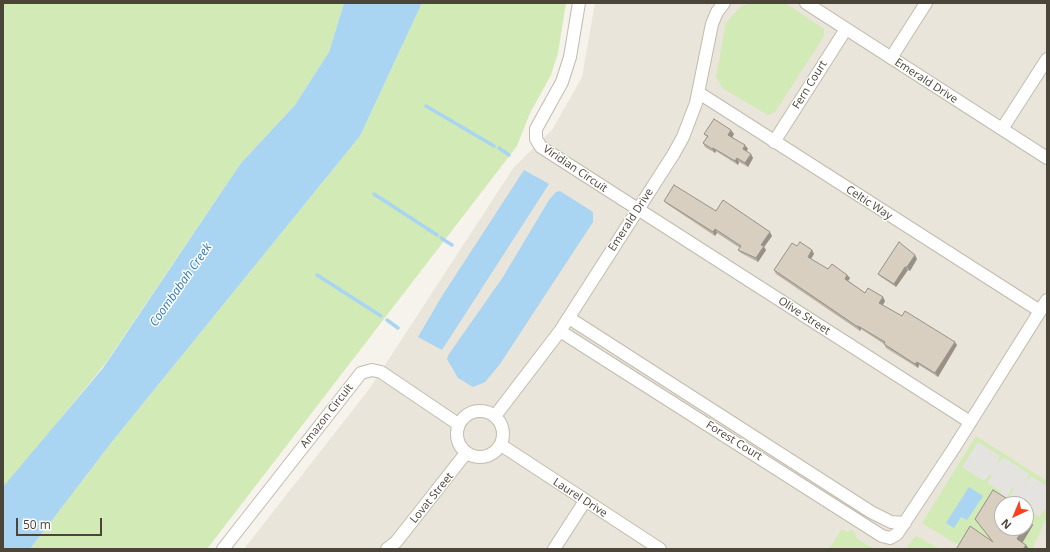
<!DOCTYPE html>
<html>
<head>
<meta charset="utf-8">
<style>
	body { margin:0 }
	#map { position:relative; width:1050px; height:552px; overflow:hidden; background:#f6f3ec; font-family:"Open Sans",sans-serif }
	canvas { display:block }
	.frame { position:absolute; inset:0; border:4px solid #4b4439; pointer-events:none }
	.north { position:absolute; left:994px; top:496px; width:40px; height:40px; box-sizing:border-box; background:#fff; border:1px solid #b7b4b0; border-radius:50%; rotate:224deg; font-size:11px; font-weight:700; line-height:16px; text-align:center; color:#4b4439 }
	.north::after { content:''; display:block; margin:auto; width:14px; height:18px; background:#fc3f1d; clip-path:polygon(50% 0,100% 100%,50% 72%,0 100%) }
	.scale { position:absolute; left:16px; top:518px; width:86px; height:18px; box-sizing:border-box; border:2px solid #4b4439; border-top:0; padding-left:5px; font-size:12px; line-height:14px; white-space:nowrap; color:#4b4439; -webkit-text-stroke:3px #fff; paint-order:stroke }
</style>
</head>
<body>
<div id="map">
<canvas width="1050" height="552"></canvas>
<div class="frame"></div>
<div class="north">N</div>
<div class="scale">50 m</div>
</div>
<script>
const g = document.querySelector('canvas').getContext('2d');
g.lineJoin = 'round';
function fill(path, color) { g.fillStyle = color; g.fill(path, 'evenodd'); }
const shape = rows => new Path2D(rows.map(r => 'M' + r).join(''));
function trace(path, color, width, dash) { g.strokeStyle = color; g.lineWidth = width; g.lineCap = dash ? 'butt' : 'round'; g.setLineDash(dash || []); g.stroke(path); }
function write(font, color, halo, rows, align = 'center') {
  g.font = font + ' "Open Sans",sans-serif'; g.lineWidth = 3; g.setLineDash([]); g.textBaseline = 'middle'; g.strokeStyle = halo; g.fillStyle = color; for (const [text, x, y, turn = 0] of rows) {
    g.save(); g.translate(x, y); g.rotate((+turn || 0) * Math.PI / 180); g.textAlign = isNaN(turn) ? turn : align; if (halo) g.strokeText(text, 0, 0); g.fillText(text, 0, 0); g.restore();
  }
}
const residential = shape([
	[595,3,1047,3,1047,549,244,549,370,388,514,167,552,130,582,77],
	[1002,504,1026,504,1026,528,1002,528]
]);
const green = shape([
	[3,3,344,3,329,52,295,105,241,163,105,364,3,489],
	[422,3,566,3,558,53,551,75,530,113,517,146,207,549,30,549,111,443,360,136],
	[749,3,785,3,824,29,824,36,775,112,768,115,722,88,716,76,726,23,739,8],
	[976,436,1047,481,1047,517,1032,549,969,549,961,547,922,523],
	[1002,504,1026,504,1026,528,1002,528],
	[842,529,847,532,852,530,855,532,856,538,874,549,829,549],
	[916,536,940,549,905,549]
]);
const parking = shape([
	[978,442,1000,456,997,465,1003,457,1029,474,1025,483,1031,476,1047,486,1047,509,1045,509,1039,517,1026,508,1026,504,1020,504,1009,497,1014,490,1013,487,1006,498,1000,494,1002,492,987,483,992,476,990,474,984,481,962,467]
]);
const water = shape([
	[344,3,422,3,360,136,111,443,30,549,3,549,3,487,103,368,241,163,295,105,329,52],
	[524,170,549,184,442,350,418,337,442,296],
	[560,191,593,212,593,222,500,364,485,382,473,387,458,378,447,359,449,354,503,277,549,200,556,192],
	[969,487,983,496,967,520,961,517,954,528,946,523]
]);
const stream = shape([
	[426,106,494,146],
	[499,148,509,155],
	[374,194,437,235],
	[441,238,452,245],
	[317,275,381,316],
	[387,320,398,328]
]);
const minor = shape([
	[579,3,570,57,562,82,536,129,536,139,541,147,970,422],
	[806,3,1047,158],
	[891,58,926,3],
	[699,93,1040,311],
	[1002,129,1047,59],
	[774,142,846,29],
	[569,318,871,512,891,522,905,523],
	[560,331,882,536,890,538,897,534,954,448,1047,300],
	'457 434a23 23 0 1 1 46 0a23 23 0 1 1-46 0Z',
	[495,416,560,331,673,155,683,137,696,103,712,24,717,12,724,3],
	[501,445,660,549],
	[223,549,361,373,372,370,381,372,458,424],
	[387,549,396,542,466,453],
	[554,549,585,501]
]);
const wall = shape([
	[704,134,734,134,732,137,748,149,746,152,753,158,748,167,739,162,738,165,716,151,715,153,705,147,703,143,707,137],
	[664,201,716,211,772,236,764,247,766,250,758,262,741,253,738,250,740,248,717,233,715,236,667,204],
	[797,246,812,250,814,254,811,259,828,269,847,275,850,278,848,281,865,293,885,301,883,305,902,316,957,345,938,377,919,365,918,368,886,348,884,344,861,329,860,331,776,274,774,270],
	[917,259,910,271,908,270,896,287,881,277,878,274],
	[1006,498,1010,504,1002,504,1033,525,1022,543,991,540,975,519]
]);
const shadedWall = shape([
	[731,130,734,134,731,139,728,135],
	[745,145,748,149,745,153,743,149],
	[713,148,716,151,715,153,712,149],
	[751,154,753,158,748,167,745,163],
	[737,158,739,162,738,165,735,161],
	[715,229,717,233,715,236,713,232],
	[770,232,772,236,764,247,766,250,758,262,756,258,761,245],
	[812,250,814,254,810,260,808,257],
	[915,255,917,259,910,271,907,267],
	[905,267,908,270,896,287,894,284],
	[847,275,850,278,847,282,845,279],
	[883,297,885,301,882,306,879,303],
	[858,326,861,329,860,331,858,327],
	[955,342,957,345,938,377,935,373],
	[917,362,919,365,918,368,915,364],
	[1006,498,1010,504,1005,504,1004,502],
	[1029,519,1033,525,1021,545,1017,539,1023,528,1026,528,1026,524],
	[1026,545,1029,549,1023,549]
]);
const building = shape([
	[714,119,731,130,728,135,745,145,743,149,751,154,745,163,737,158,735,161,713,148,712,149,703,143,708,136,704,134,714,119],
	[674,185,716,211,723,200,770,232,761,245,764,246,756,258,738,250,741,246,715,229,713,232,664,201,674,185],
	[800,242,812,250,808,257,828,269,832,264,847,275,845,279,865,293,868,288,883,297,879,303,902,316,905,311,955,342,935,373,917,362,915,364,884,344,885,342,858,326,858,327,774,270,792,243,797,246,800,242],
	[899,242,915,255,907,267,905,267,894,284,878,274,899,242],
	[993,490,1006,498,1004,502,1007,504,1002,504,1002,528,1023,528,1017,539,1026,545,1023,549,955,549,957,548,970,526,993,542,975,519,993,490],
	[1026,517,1029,519,1026,524,1026,517]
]);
const streetNames = [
	["Emerald Drive",926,81,33],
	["Fern Court",810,85,-58],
	["Viridian Circuit",575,169,34],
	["Celtic Way",869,203,33],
	["Emerald Drive",631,220,-57],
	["Olive Street",804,316,33],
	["Amazon Circuit",327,416,-52],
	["Forest Court",734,441,32],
	["Lovat Street",432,498,-51],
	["Laurel Drive",580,498,33]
];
const waterNames = [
	["Coombabah Creek",181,285,-55]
];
fill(residential, '#eae5da');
fill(green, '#d2eab5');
fill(parking, '#e5e3e0');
fill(water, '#a9d4f2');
trace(stream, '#a9d4f2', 3.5);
trace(minor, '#c2bbae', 14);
trace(minor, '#fff', 12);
fill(wall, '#bab2a6');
fill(shadedWall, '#979187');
fill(building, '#d8cfc1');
trace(building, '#979187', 1);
write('11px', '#4b4439', '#fff', streetNames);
write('italic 12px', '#2e7ab2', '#fff', waterNames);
</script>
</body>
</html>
